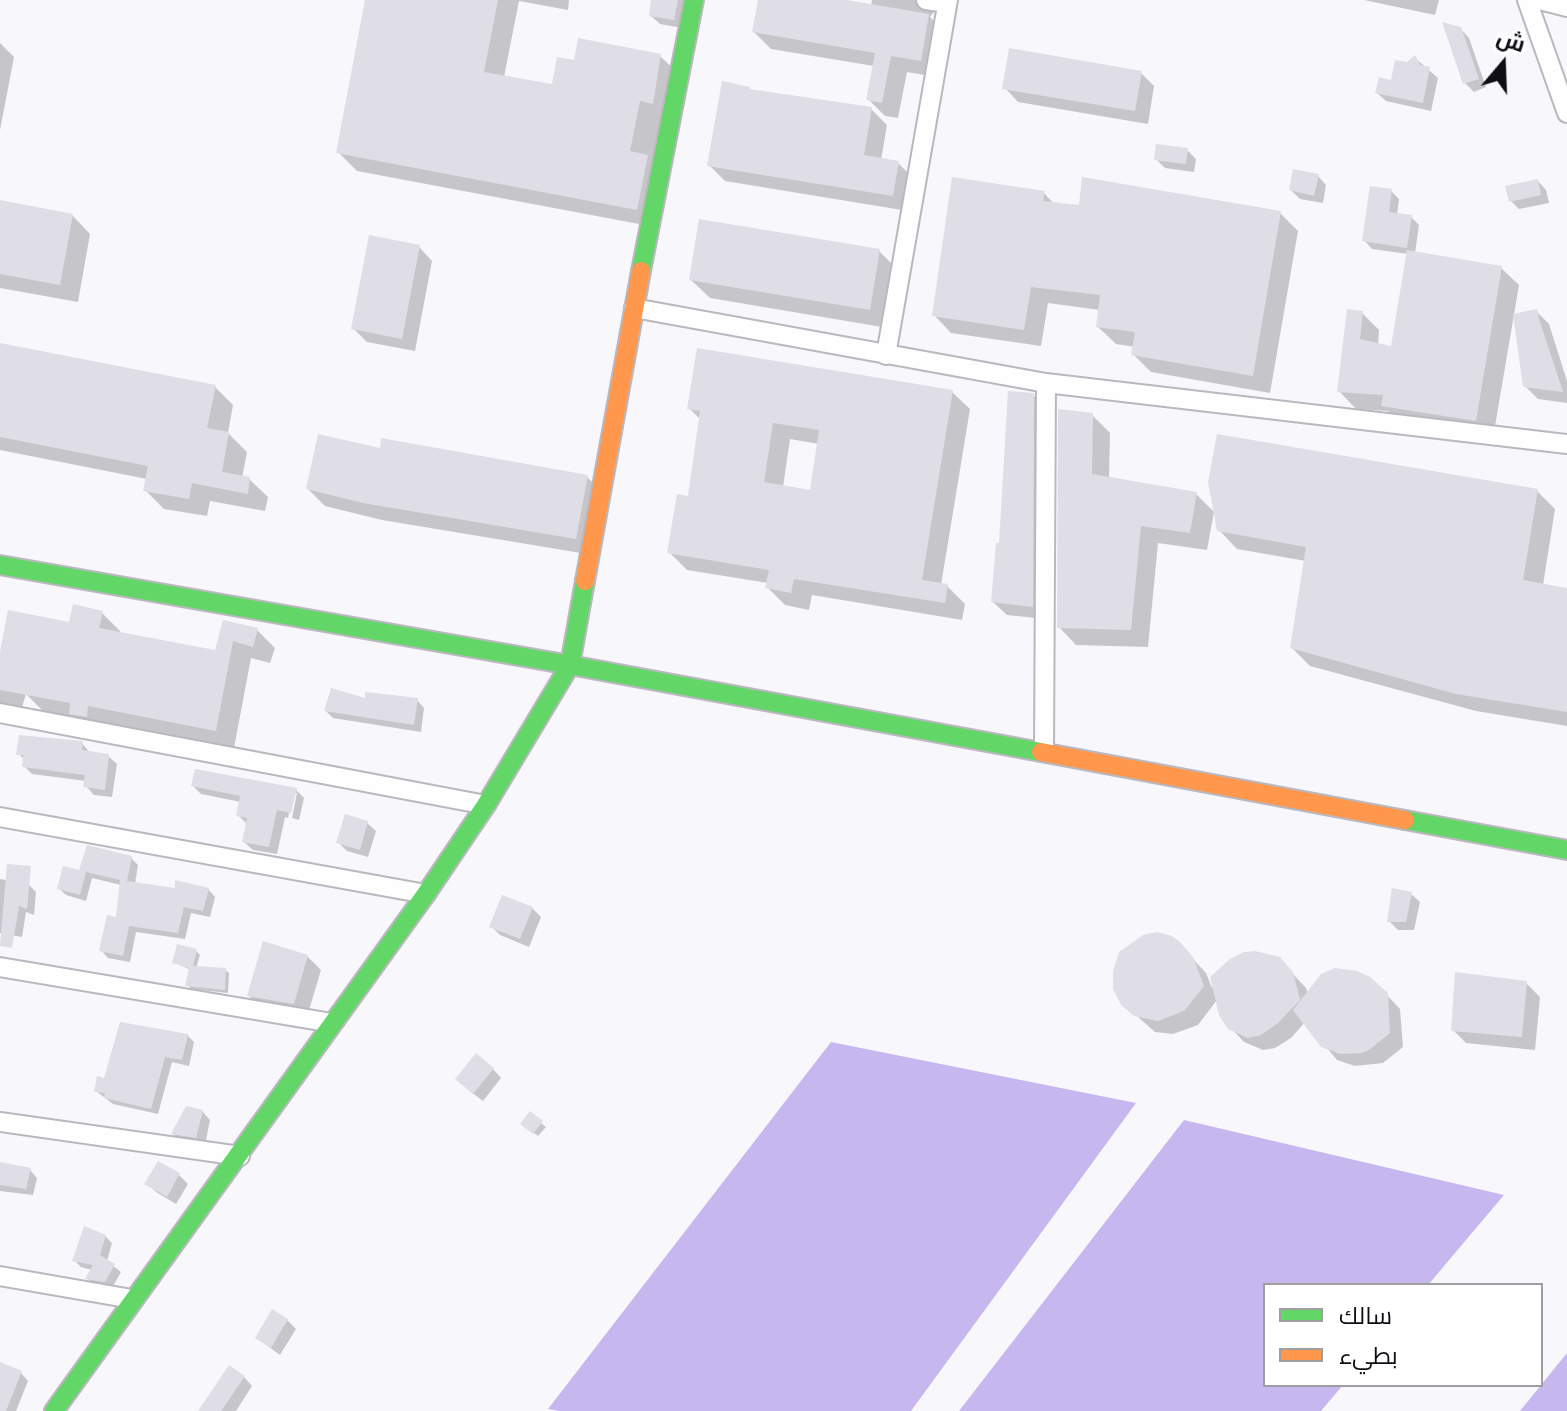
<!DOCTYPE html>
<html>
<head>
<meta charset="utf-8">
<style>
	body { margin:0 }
	#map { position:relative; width:1567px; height:1411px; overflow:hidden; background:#f8f7fc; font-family:"DM Sans",Cairo,sans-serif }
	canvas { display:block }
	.legend { position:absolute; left:1263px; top:1283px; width:280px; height:104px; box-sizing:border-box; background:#fff; border:2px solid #9f9fa1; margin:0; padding:10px 14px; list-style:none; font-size:24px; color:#0f0e15 }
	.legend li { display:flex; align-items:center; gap:16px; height:40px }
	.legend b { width:40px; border:2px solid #9f9fa1 }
	.north { position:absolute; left:1463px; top:24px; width:80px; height:80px; -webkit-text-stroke:6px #fff; paint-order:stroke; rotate:19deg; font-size:22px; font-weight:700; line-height:32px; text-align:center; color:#0f0e15 }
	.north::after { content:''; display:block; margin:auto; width:28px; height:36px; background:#0f0e15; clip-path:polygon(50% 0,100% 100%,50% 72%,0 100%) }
</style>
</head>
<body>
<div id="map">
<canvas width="1567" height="1411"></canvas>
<ul class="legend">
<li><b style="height:10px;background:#63d668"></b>سالك</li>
<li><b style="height:10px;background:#ff974d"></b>بطيء</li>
</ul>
<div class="north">ش</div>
</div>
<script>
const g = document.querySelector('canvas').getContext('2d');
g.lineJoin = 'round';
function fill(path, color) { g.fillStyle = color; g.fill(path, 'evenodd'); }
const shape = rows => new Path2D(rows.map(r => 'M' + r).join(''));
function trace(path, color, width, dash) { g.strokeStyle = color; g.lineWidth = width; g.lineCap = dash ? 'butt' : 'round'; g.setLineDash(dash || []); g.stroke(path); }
const water = shape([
	[831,1042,1136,1103,911,1411,559,1411,548,1409],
	[1184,1120,1504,1195,1428,1285,1265,1285,1265,1385,1343,1385,1321,1411,959,1411],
	[1567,1353,1567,1411,1520,1411]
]);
const shadow = shape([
	[367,0,569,0,568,10,519,1,504,77,554,87,576,63,660,56,679,74,655,227,357,171,339,153],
	[653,0,687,0,682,28,660,24,651,16],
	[760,0,835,0,871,6,872,0,939,0,938,6,930,17,945,33,937,77,907,72,898,118,885,116,868,99,874,66,771,49,754,32],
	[1364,0,1439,0,1435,15],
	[1460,28,1469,38,1486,87,1474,92,1465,83],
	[0,43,14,57,0,130],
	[1415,58,1438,78,1431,111,1386,101,1377,93,1392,82],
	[1141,73,1154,86,1148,124,1018,102,1005,88],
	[749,88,752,92,871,109,887,125,881,160,898,163,914,179,908,211,725,181,709,165],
	[1187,150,1196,159,1194,172,1165,168,1156,159],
	[1318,176,1326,185,1323,203,1300,199,1291,190],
	[1538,181,1546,190,1549,203,1519,209,1511,201],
	[1391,191,1399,199,1397,215,1411,217,1419,225,1415,253,1501,268,1519,285,1493,438,1400,423,1388,411,1356,409,1339,391,1362,313,1379,330,1378,345,1392,348,1408,254,1372,249,1364,240],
	[1044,193,1054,204,1280,213,1298,231,1270,393,1151,372,1133,354,1135,347,1116,344,1098,327,1100,310,1048,303,1041,346,951,333,934,315],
	[0,202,72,215,90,234,78,302,0,288],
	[419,247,432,261,415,351,367,342,353,328],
	[879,251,897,269,888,328,710,298,691,280],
	[1537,312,1549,324,1567,381,1567,403,1538,399,1525,386],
	[0,345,215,387,233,405,228,433,247,452,242,478,249,479,268,497,265,511,210,501,207,516,164,509,145,490,147,479,0,450],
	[952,392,970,409,941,585,947,586,965,604,962,620,812,595,809,610,785,605,767,587,768,583,687,570,669,552,689,498,701,420,689,408],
	[790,439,819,444,811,492,783,487],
	[1033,395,1047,409,1046,619,1007,615,993,602],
	[1092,415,1110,433,1109,479,1196,494,1214,512,1207,550,1158,543,1148,647,1076,645,1059,627],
	[381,451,587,477,604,494,593,555,382,520,325,506,308,489],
	[1537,491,1555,509,1543,585,1567,590,1567,726,1476,711,1310,666,1292,648,1306,561,1237,549,1219,530],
	[102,613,120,631,120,634,216,652,224,623,257,630,275,648,270,663,251,658,234,748,105,723,104,734,89,731,75,717,43,711,26,694,19,717,11,715,0,703,0,663,70,624],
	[366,700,417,700,424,708,421,732,333,718,326,711],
	[82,743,90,753,108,756,117,764,112,797,94,795,86,786,86,781,32,774,24,766,25,760,19,754],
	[193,786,296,790,304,798,299,820,292,818,297,793,293,793,288,818,285,817,277,854,253,850,244,842,246,823,238,815,241,802,201,794],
	[367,823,376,831,368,857,347,851,338,842],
	[131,858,138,865,135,884,176,890,208,889,215,897,210,917,191,913,185,939,136,932,130,962,108,958,101,950,118,919,121,885,92,878,86,901,66,895,59,888,80,873],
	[0,879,28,884,36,892,34,915,26,912,22,937,0,933],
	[1411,894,1420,902,1414,930,1398,930,1389,921],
	[532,908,541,917,529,947,500,935,491,926],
	[1179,944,1206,973,1212,988,1279,959,1306,988,1308,994,1386,994,1400,1009,1403,1047,1383,1063,1355,1066,1337,1060,1305,1022,1291,1038,1275,1048,1263,1050,1244,1042,1230,1027,1217,1000,1198,1025,1173,1034,1155,1032,1123,1004],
	[196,951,200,955,196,968,225,970,229,973,228,993,191,989,188,985,191,970,174,962],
	[307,956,321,970,307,1017,263,1010,249,996],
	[1526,983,1540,997,1535,1050,1466,1043,1453,1030],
	[187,1035,194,1042,189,1066,172,1062,158,1114,113,1104,96,1091,105,1080],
	[493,1069,501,1078,483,1101,466,1088],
	[202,1111,210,1120,205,1145,182,1142,173,1134],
	[530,1114,546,1127,538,1136,526,1127],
	[159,1163,179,1175,188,1184,176,1204,156,1192,147,1183],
	[0,1164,30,1170,37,1178,33,1195,0,1191],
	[105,1236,112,1243,107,1261,121,1272,112,1288,94,1285,87,1278,92,1270,81,1267,74,1260],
	[287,1320,296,1329,280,1355,257,1338],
	[0,1364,21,1373,28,1381,16,1411,0,1411],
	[244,1377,252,1386,236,1411,200,1411]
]);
const building = shape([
	[365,0,498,0,484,72,552,84,557,57,574,60,578,38,661,54,653,104,640,101,630,151,648,155,637,210,336,153],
	[651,0,678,0,674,20,649,16],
	[758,0,847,0,929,14,921,61,891,56,882,103,866,100,875,53,752,32],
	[1442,22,1461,27,1479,79,1463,84],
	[1009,48,1142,71,1135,111,1002,89],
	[1415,55,1420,65,1430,67,1423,103,1375,93,1379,77,1391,80,1395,60,1407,62],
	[722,81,750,87,749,89,872,107,864,155,899,161,893,196,707,166],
	[1156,144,1188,148,1186,164,1154,160],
	[1293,169,1319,174,1314,196,1289,190],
	[952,177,1045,191,1043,201,1079,205,1082,177,1281,211,1253,376,1131,355,1135,332,1096,327,1100,295,1031,287,1024,330,932,316],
	[1538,179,1541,195,1509,202,1505,186],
	[1370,186,1392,189,1389,212,1412,215,1407,248,1362,241],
	[0,200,73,214,60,285,0,274],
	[699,219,880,249,870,310,689,280],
	[369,235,420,245,402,339,351,329],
	[1407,250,1502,266,1476,421,1381,406,1383,395,1337,392,1347,309,1363,311,1360,339,1391,346],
	[1537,309,1539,319,1563,392,1523,387,1513,314],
	[0,343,216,385,207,428,229,432,222,472,250,477,248,494,192,483,189,499,143,491,148,466,0,437],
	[697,348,953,390,922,580,948,584,945,603,794,579,791,593,765,588,769,570,667,553,677,494,688,496,700,411,687,409],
	[773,423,819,430,810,490,764,482],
	[1008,391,1034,393,1033,607,991,602,996,543,999,543],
	[1058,409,1093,413,1092,474,1197,492,1190,533,1141,526,1131,630,1057,628],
	[318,434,380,448,381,438,588,475,576,539,363,503,306,489],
	[1217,434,1538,489,1523,580,1567,588,1567,712,1456,694,1290,648,1306,547,1217,531,1208,482],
	[73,604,103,611,99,628,215,650,223,620,258,628,253,647,233,641,216,731,88,706,87,717,69,714,70,703,0,690,0,652,8,610,69,622],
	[331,688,365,698,365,692,418,698,414,725,324,711],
	[19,735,83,741,82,750,109,754,105,790,83,787,85,775,22,767,23,755,16,755],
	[195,769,297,788,291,813,277,810,269,847,242,842,247,818,236,816,240,796,191,786],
	[345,814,368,821,360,850,336,843],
	[87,845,132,856,127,881,175,888,175,880,209,888,203,911,184,907,178,933,129,926,123,956,99,951,107,915,116,917,120,880,86,872,80,895,57,889,63,866,79,870],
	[7,864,31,866,27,909,19,906,12,948,0,946],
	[1392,888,1412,892,1406,922,1387,922],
	[502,895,533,907,520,939,489,927],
	[1157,932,1172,936,1180,942,1193,957,1204,986,1184,1011,1158,1021,1134,1016,1121,1005,1113,989,1113,971,1119,952,1143,935],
	[263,941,308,955,294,1004,247,996],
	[177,944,197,949,193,966,226,968,225,990,185,986,189,968,172,963],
	[1255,951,1280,957,1293,972,1300,1000,1277,1024,1261,1035,1248,1038,1228,1029,1219,1015,1210,977,1230,959,1244,952],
	[1335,968,1357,971,1370,977,1388,993,1390,1033,1369,1050,1361,1053,1340,1054,1321,1047,1293,1010,1321,974],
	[1455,972,1527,981,1522,1037,1451,1031],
	[120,1022,188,1034,182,1060,165,1057,151,1109,104,1098,105,1093,94,1092,97,1076,104,1078],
	[476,1053,494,1068,473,1094,455,1079],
	[186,1106,203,1110,196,1138,171,1134],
	[530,1111,543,1121,533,1134,520,1124],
	[158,1161,180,1173,167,1197,144,1184],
	[0,1162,31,1168,26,1189,0,1185],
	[84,1226,106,1235,100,1255,115,1264,105,1282,85,1279,93,1265,72,1261],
	[272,1309,288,1319,271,1348,255,1338],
	[0,1362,22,1371,6,1411,0,1411],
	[229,1365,245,1376,221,1411,198,1411]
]);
const street = shape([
	[926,0,947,3],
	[1527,0,1567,113],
	[1540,0,1567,7],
	[634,308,1046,383,1567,444],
	[886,355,948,0],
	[0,713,486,805],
	[1044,751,1046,383],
	[0,817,426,894],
	[0,967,332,1023],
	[0,1122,240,1156],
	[0,1276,132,1299]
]);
const fast = shape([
	[641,271,694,0],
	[0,565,570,665,1041,752],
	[1405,820,1567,850],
	[54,1411,426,894,486,805,570,665,585,581]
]);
const slow = shape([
	[585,581,641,271],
	[1041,752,1405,820]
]);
fill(water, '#c6b8ee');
fill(shadow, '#0003');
fill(building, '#dfdde6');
trace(street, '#bab8be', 22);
trace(fast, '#bab8be', 22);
trace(slow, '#bab8be', 22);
trace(street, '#fefeff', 18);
trace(fast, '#63d668', 18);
trace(slow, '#ff974d', 18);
</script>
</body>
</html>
